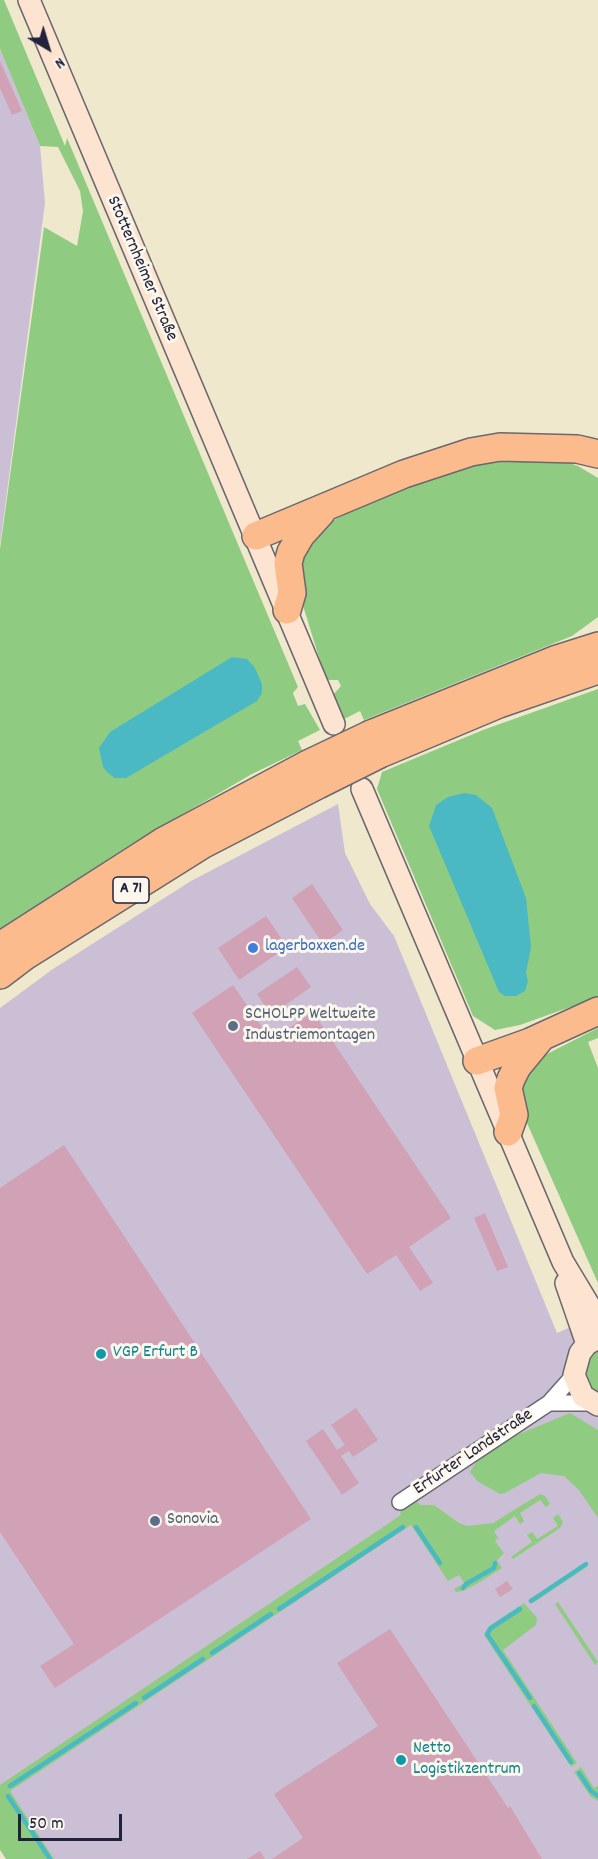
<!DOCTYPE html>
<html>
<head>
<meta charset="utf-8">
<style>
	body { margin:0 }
	#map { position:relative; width:598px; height:1859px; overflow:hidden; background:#efe8cc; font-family:Dekko,sans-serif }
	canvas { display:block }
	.north { position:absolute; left:18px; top:18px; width:60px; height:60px; -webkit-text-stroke:4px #fbf7ec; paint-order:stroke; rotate:142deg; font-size:16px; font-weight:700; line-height:24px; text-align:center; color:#22223b }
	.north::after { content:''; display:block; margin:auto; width:21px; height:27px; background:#22223b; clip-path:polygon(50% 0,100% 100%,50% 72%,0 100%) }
	.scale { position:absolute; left:18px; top:1814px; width:104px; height:27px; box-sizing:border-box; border:3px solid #22223b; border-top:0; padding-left:8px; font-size:18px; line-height:21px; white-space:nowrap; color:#22223b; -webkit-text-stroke:4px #fbf7ec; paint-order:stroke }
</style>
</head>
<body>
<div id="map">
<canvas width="598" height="1859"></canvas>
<div class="north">N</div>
<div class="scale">50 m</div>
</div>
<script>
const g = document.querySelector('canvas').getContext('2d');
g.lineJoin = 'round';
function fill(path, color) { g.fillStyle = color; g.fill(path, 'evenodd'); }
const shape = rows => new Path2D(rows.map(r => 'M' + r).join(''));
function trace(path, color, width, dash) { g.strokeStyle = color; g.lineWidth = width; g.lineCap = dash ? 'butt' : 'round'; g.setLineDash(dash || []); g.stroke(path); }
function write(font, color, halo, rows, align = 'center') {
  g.font = font + ' Dekko,sans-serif'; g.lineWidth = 6; g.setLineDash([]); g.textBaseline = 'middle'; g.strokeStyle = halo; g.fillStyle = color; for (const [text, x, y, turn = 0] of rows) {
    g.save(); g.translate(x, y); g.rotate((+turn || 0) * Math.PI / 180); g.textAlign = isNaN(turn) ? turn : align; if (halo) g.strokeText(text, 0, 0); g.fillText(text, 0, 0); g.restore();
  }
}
const industrial = shape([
	[0,49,40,146,45,203,0,545],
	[338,804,345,853,370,904,394,936,557,1333,598,1315,598,1859,32,1859,0,1812,0,1008,53,969,191,881]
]);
const green = shape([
	[0,0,4,0,65,146,67,138,298,687,293,693,298,706,305,704,320,730,298,741,302,750,252,774,128,846,0,930,0,549,44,227,77,246,83,211,80,191,58,147,40,146,0,49],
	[556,458,578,466,598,478,598,617,572,636,364,720,360,711,342,720,332,696,341,686,338,680,326,680,296,583,295,569,316,530,383,493,471,461],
	[598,689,598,997,520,1025,495,1030,473,1016,377,789,382,772,483,730],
	[598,1028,598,1038,588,1042,598,1068,598,1283,519,1105,521,1078,541,1057],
	[598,1349,598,1394,592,1388,586,1372,587,1363],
	[570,1413,598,1430,598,1518,579,1490,564,1476,541,1473,505,1493,500,1494,477,1481,470,1472,478,1459,517,1435],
	[540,1494,545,1496,550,1504,546,1507,540,1500,520,1513,524,1521,520,1524,515,1516,494,1531,498,1538,495,1541,504,1553,497,1560,502,1568,475,1585,463,1591,456,1592,454,1589,464,1583,459,1575,448,1581,411,1525,10,1791,54,1859,6,1859,0,1850,0,1785,401,1515,400,1512,417,1501,420,1505,434,1505,459,1523,467,1526,493,1523],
	[558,1514,563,1522,560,1528,513,1559,511,1557,532,1542,527,1535,532,1532,537,1539,558,1526,553,1518],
	[587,1562,587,1567,533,1603,528,1600],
	[558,1602,598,1662,595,1665,555,1604],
	[524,1603,537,1618,536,1625,503,1650,577,1763,571,1767,484,1635,488,1627],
	[581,1767,594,1788,598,1786,598,1801,591,1797,574,1772]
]);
const water = shape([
	[232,657,247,659,255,668,262,684,262,693,257,701,126,778,115,778,108,773,103,767,99,748,110,732],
	[464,793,476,795,492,808,526,898,531,947,526,973,528,981,525,991,516,996,505,996,499,992,429,826,436,805,448,797]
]);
const stream = shape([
	[416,1527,440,1563],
	[463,1588,466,1584,494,1568,495,1563],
	[531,1601,586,1564],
	[279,1609,403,1527],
	[520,1609,491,1628,487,1634,530,1698],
	[212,1653,271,1614],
	[144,1698,203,1659],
	[534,1706,571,1762],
	[579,1773,591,1791,598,1796],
	[10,1786,136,1703],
	[8,1796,50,1859]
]);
const building = shape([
	[0,61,22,111,12,115,0,88],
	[312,884,343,930,323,944,292,898],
	[266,916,287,947,239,980,218,948],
	[297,967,311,987,271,1015,257,994],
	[233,985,271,1040,313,1012,451,1218,409,1247,433,1283,420,1291,396,1255,367,1274,192,1013],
	[64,1145,311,1519,55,1688,40,1666,74,1644,0,1532,0,1188],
	[485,1213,508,1267,497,1271,474,1218],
	[356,1408,378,1440,353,1457,349,1451,341,1456,359,1483,342,1495,306,1441,323,1429,337,1450,345,1445,331,1425],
	[507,1581,513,1589,500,1597,495,1589],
	[390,1629,508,1808,510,1806,542,1859,272,1859,303,1838,274,1794,378,1726,337,1663],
	[260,1851,265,1859,247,1859]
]);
const minor = shape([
	[549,1403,592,1403],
	[400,1502,549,1403,574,1375]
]);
const secondary = shape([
	[29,0,334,724],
	[362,789,563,1262,598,1320],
	[566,1283,587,1344],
	[598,1338,587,1344,580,1353,574,1375,583,1396,598,1405]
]);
const motorway = shape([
	[256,536,404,474,471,452,500,447,577,449,598,454],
	[287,610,292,593,288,563,291,552,301,535,321,513],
	[371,734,557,659,598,646],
	[380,754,499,704,598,670],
	[0,946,162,842,308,764],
	[0,975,25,956,202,845,318,785],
	[477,1061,530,1042,598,1011],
	[508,1132,514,1115,508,1088,511,1079,517,1067,540,1039]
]);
const motorwayBridge = shape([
	[308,764,371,734],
	[318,785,380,754]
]);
const markers = [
	[253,948,6,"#3f7fe0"],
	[233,1026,6,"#5c6f8a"],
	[101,1354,6,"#0f9aa8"],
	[155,1521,6,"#5c6f8a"],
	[401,1760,6,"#0f9aa8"]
];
const shields = [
	[131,890,36]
];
const shieldNames = [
	["A 71",131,890]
];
const streetNames = [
	["Stotternheimer Straße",141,269,67],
	["Erfurter Landstraße",474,1453,-34]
];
const shopNames = [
	["lagerboxxen.de",265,948]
];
const serviceNames = [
	["SCHOLPP Weltweite",245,1016],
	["Industriemontagen",245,1037],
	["Sonovia",167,1521]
];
const cultureNames = [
	["VGP Erfurt B",113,1354],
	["Netto",413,1750],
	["Logistikzentrum",413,1771]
];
fill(industrial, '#cbbfd5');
fill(green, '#8fcc81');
fill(water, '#4bb9c4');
trace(stream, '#4bb9c4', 4.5);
fill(building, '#d1a1b5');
trace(minor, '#6a676e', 18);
trace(secondary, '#6a676e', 24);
trace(motorway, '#6a676e', 30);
trace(minor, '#fff', 15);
trace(secondary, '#fde4d1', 21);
trace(motorway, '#fbbb8d', 27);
trace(motorwayBridge, '#6a676e', 30, []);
trace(motorwayBridge, '#fbbb8d', 27);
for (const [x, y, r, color] of markers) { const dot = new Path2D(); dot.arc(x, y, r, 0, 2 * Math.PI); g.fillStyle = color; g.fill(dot); trace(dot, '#fbf7ec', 2); }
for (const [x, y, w] of shields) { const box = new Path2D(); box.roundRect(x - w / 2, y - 13, w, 26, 4.5); g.fillStyle = '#fbf7ec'; g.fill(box); trace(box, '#22223b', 1.5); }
write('bold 16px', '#22223b', null, shieldNames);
write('18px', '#22223b', '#fbf7ec', streetNames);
write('18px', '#366cbe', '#fbf7ec', shopNames, 'left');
write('18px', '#4e5e75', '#fbf7ec', serviceNames, 'left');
write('18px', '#0d838f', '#fbf7ec', cultureNames, 'left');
</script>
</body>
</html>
